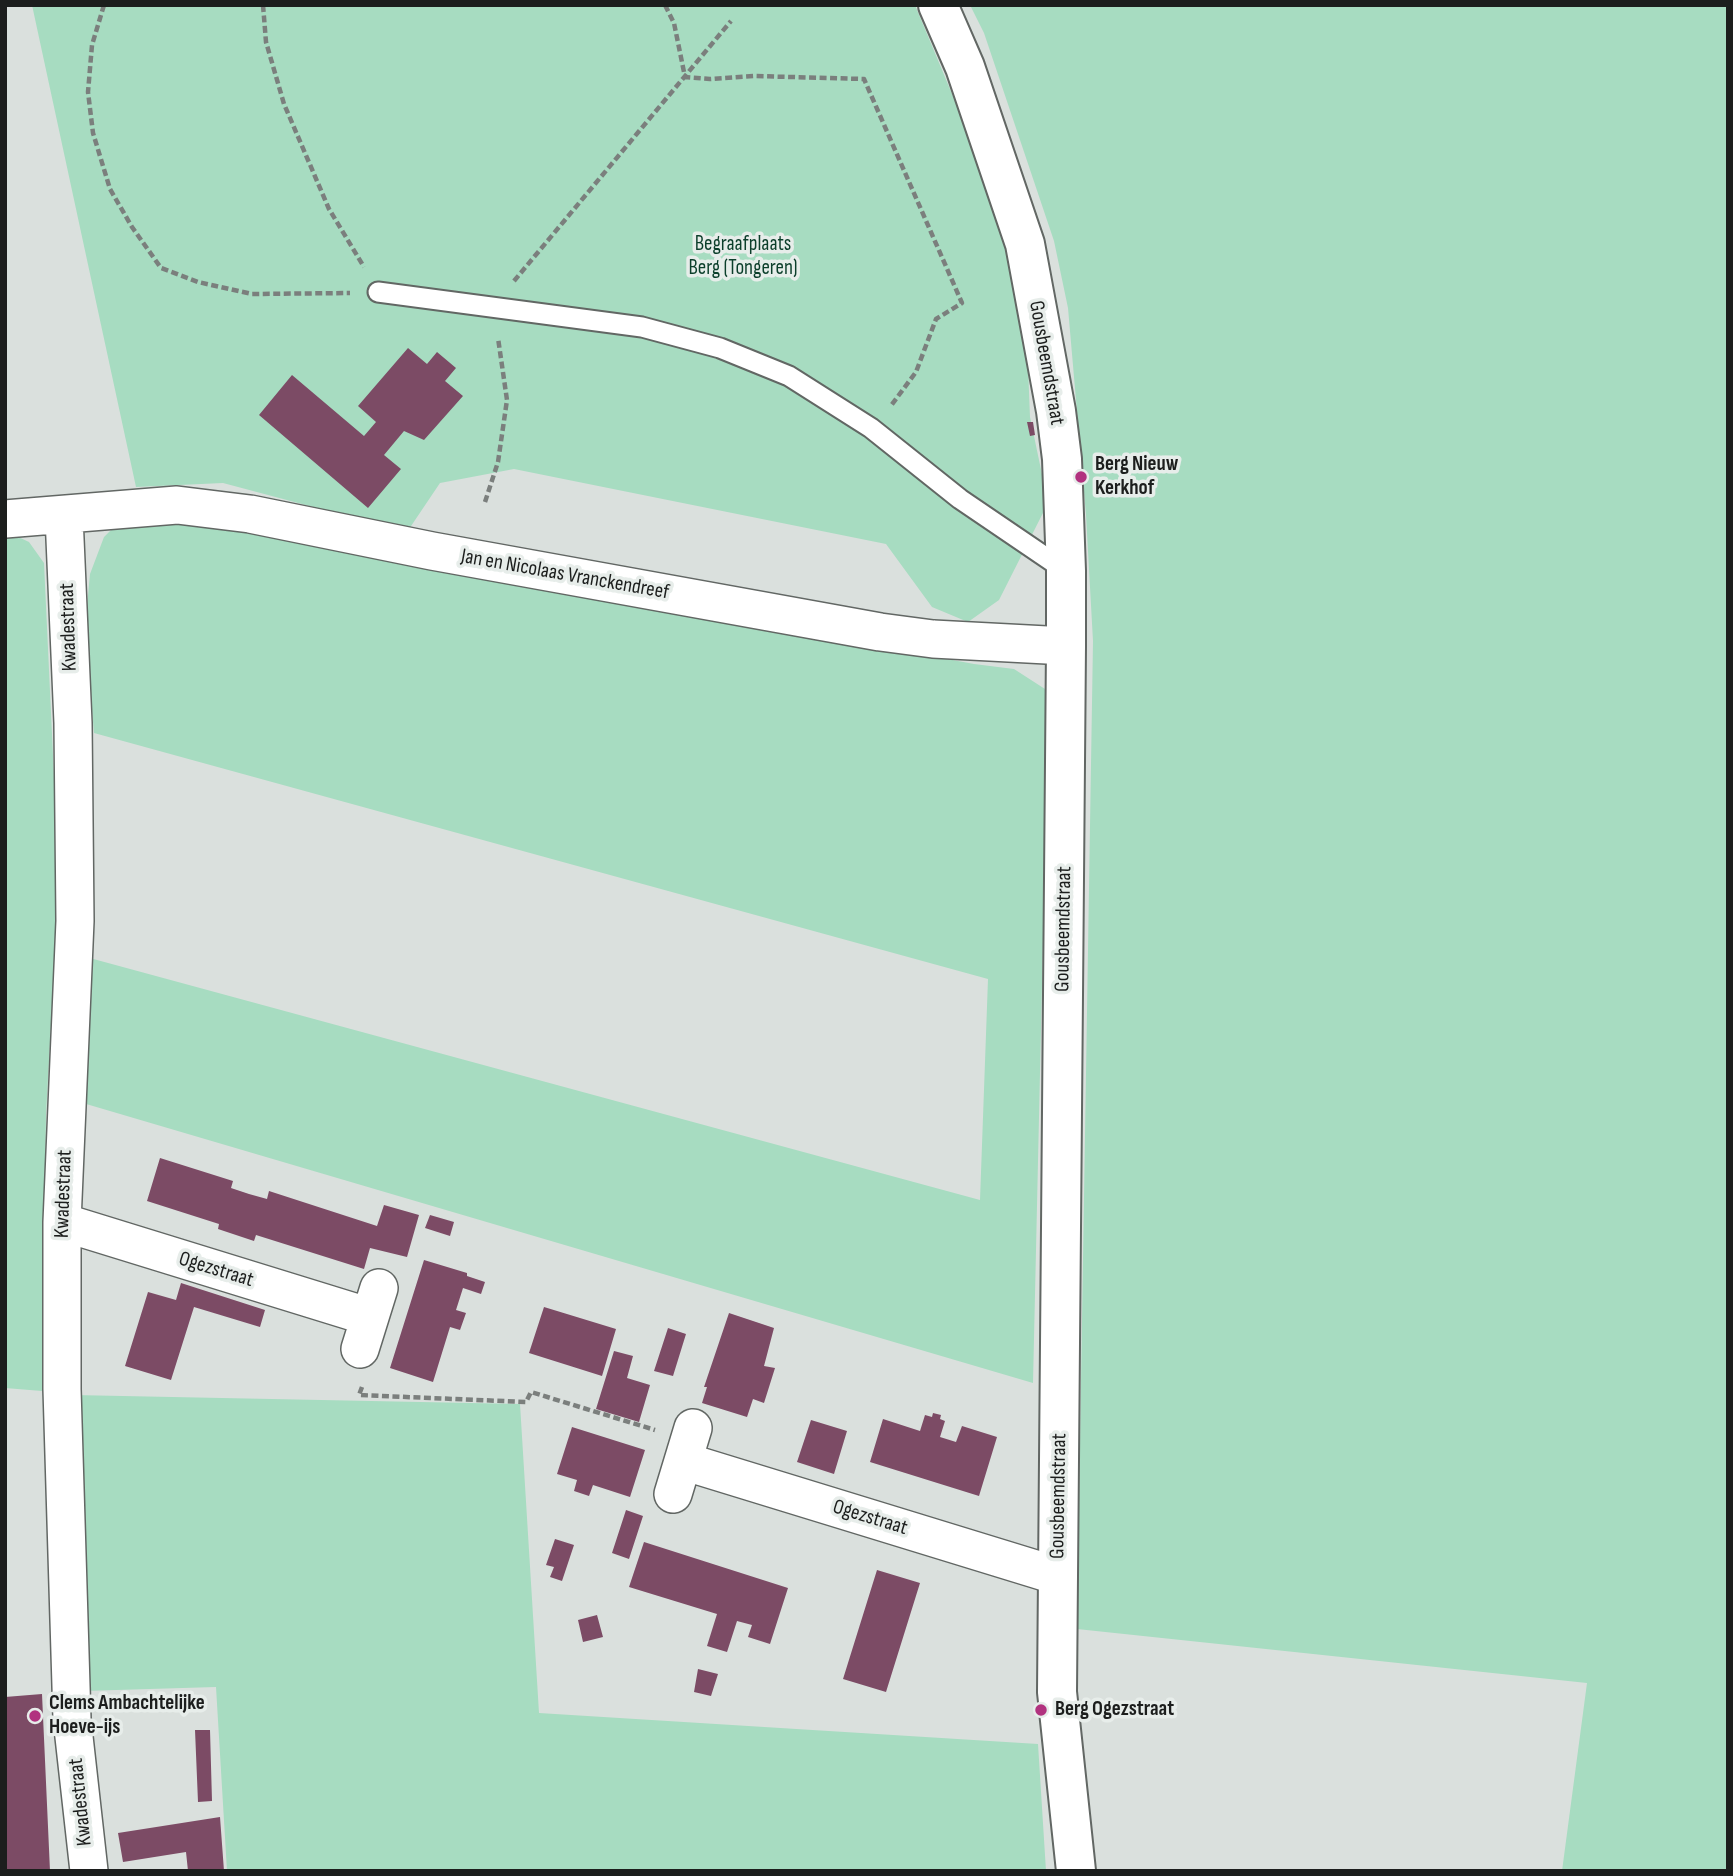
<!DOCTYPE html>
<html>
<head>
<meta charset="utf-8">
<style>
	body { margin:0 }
	#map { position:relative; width:1733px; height:1876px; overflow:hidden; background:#dae0dd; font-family:"Sofia Sans Condensed",sans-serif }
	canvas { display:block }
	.frame { position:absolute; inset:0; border:7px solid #1c1e1d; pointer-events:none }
</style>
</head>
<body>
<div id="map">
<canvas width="1733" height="1876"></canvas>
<div class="frame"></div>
</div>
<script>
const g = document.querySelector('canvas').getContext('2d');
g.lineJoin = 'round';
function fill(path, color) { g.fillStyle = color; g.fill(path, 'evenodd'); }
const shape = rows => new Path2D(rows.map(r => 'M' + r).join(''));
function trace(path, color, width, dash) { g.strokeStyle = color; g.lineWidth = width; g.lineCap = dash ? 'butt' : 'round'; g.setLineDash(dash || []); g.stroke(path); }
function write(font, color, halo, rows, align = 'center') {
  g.font = font + ' "Sofia Sans Condensed",sans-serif'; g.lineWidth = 7; g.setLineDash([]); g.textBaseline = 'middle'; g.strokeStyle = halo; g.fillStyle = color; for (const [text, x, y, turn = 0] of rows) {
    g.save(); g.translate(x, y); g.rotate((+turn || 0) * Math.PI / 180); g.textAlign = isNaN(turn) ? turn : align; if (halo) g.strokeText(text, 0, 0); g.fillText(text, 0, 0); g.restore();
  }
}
const green = shape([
	[32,5,915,5,997,202,1027,341,1030,417,1048,503,999,600,968,622,932,607,886,544,514,469,440,483,407,532,223,483,136,487],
	[970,5,1728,5,1728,1871,1562,1871,1587,1683,1077,1629,1093,641,1086,515,1068,308,1054,241,984,33],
	[166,521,295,538,974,664,1014,669,1045,689,1048,718,1033,1383,76,1101,86,957,980,1200,988,979,94,733,85,628,90,574,104,537,114,527],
	[5,533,12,534,29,542,44,563,59,884,46,1114,42,1391,5,1388],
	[73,1395,520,1404,539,1713,1038,1744,1046,1871,227,1871,216,1687,83,1691]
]);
const building = shape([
	[408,348,427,364,437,352,456,368,445,381,463,396,424,440,404,431,384,455,401,469,368,508,259,415,292,375,364,436,376,422,358,406],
	[1027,422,1033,422,1035,435,1030,436],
	[160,1158,233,1181,231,1188,249,1194,267,1199,269,1191,377,1226,384,1205,419,1215,407,1257,370,1248,364,1269,256,1235,254,1241,218,1229,219,1224,147,1201],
	[430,1215,454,1222,450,1236,425,1228],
	[424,1260,467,1273,467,1276,485,1282,481,1294,463,1288,456,1310,466,1313,460,1330,450,1327,433,1382,390,1368],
	[181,1283,265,1310,260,1327,194,1307,171,1380,125,1366,148,1292,176,1300],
	[544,1307,616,1329,602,1376,529,1353],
	[729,1313,774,1328,764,1366,775,1368,764,1403,753,1399,747,1417,702,1403,707,1387,704,1387],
	[668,1328,686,1334,673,1376,654,1371],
	[614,1351,633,1356,627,1378,650,1385,639,1422,596,1409],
	[933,1413,941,1415,940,1419,945,1421,940,1437,956,1442,962,1426,997,1437,979,1496,870,1462,883,1419,920,1431,925,1415,932,1417],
	[811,1420,847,1431,834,1474,797,1462],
	[572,1427,645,1450,630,1497,593,1485,589,1496,574,1491,577,1480,557,1474],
	[626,1510,643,1516,629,1559,612,1553],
	[555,1539,574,1545,562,1581,550,1577,554,1567,546,1565],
	[644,1542,788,1588,770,1644,748,1637,752,1625,737,1621,727,1652,707,1646,717,1614,629,1587],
	[877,1570,920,1583,886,1692,843,1679],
	[597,1615,603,1637,583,1642,578,1620],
	[698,1669,718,1674,711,1696,694,1692],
	[42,1694,50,1871,5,1871,5,1697],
	[195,1730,210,1730,212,1801,198,1802],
	[220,1817,224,1871,188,1871,186,1852,123,1862,118,1833]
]);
const path = shape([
	[104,5,92,45,88,92,93,133,110,189,132,227,161,268,198,282,252,294,350,293],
	[263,5,266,42,284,104,329,209,364,267],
	[665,5,674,23,685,77,710,79,754,76,864,79,962,303,936,319,916,372,890,407],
	[514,281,731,21],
	[485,502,498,462,507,400,498,338],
	[362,1387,359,1395,526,1402,531,1392,655,1430]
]);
const lane = shape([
	[378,292,642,327,720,348,789,376,871,428,960,499,1066,571]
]);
const street = shape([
	[64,516,73,723,75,921,62,1222,62,1389,72,1719,89,1871],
	[5,519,177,505,250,514,432,551,880,632,933,639,1066,646],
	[62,1222,370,1317],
	[360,1349,379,1288],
	[683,1461,1058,1576],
	[673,1494,693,1428]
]);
const secondary = shape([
	[938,5,965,67,1025,244,1056,411,1062,459,1066,571,1066,646,1057,1692,1076,1871]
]);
const markers = [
	[1081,477,7,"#b1327f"],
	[1041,1710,7,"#b1327f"],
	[35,1716,7,"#b1327f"]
];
const parkNames = [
	["Begraafplaats",743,245],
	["Berg (Tongeren)",743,269]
];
const streetNames = [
	["Gousbeemdstraat",1046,363,80],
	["Jan en Nicolaas Vranckendreef",565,575,10],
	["Kwadestraat",69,627,-92],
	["Gousbeemdstraat",1064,929,-89],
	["Kwadestraat",64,1194,-88],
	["Ogezstraat",216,1270,17],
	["Gousbeemdstraat",1059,1496,-89],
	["Ogezstraat",870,1518,17],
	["Kwadestraat",81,1802,-96]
];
const poiNames = [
	["Berg Nieuw",1095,465],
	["Kerkhof",1095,489],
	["Clems Ambachtelijke",49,1704],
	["Hoeve-ijs",49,1728],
	["Berg Ogezstraat",1055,1710]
];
fill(green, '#a7dcc1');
fill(building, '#7c4b65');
trace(lane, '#626764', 23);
trace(street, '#626764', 40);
trace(secondary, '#626764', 42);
trace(path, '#7b7f7d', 4.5, [7, 3.5]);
trace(lane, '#fff', 19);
trace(street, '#fff', 37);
trace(secondary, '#fff', 38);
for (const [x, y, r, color] of markers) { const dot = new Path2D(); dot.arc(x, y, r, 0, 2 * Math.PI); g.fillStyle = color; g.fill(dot); trace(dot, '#e7edea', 2.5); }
write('21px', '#0c3f2b', '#e7edea', parkNames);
write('21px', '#1c1e1d', '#e7edea', streetNames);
write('bold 21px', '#1c1e1d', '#e7edea', poiNames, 'left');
</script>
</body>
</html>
